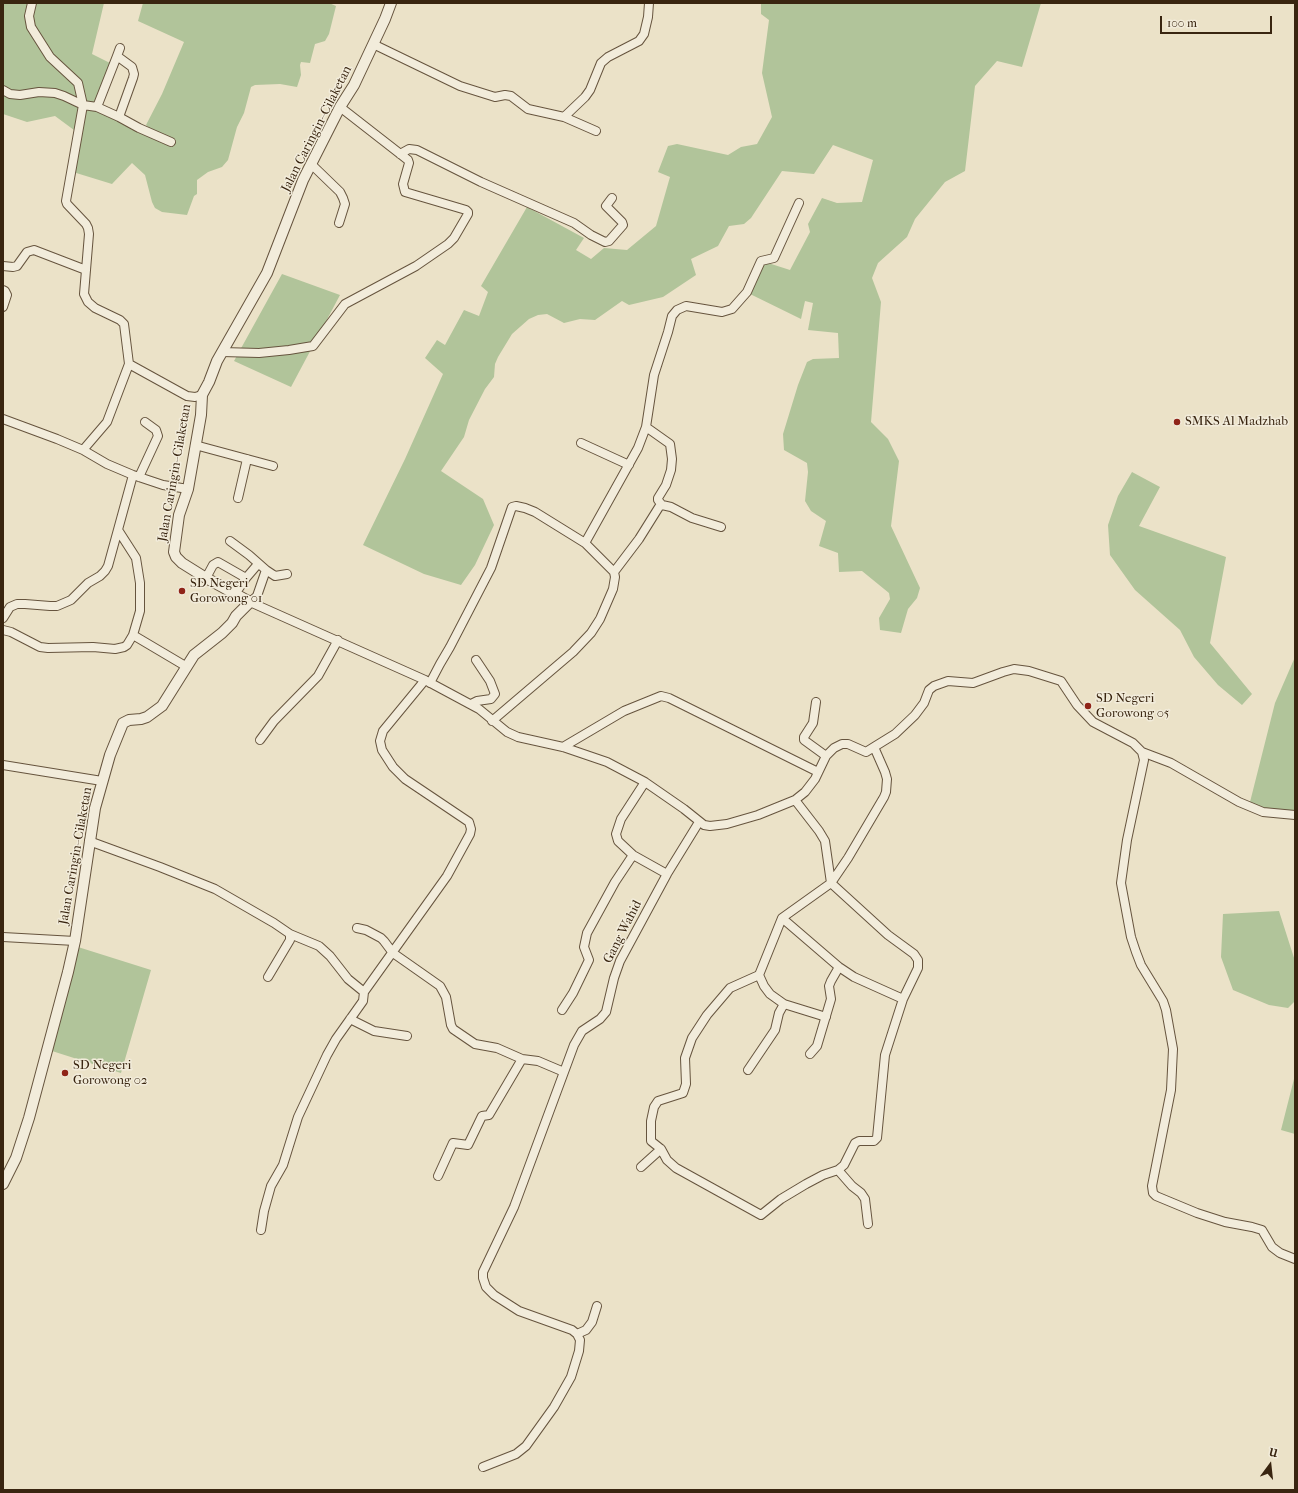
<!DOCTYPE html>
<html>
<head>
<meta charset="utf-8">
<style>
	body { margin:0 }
	#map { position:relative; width:1298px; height:1493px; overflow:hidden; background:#ebe2c8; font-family:"IM FELL French Canon",serif }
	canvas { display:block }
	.frame { position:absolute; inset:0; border:4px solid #392510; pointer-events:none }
	.north { position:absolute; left:1250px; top:1445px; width:40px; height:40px; -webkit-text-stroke:3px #f2ecdb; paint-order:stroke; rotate:15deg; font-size:11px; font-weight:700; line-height:16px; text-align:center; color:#392510 }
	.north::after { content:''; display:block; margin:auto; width:14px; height:18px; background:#392510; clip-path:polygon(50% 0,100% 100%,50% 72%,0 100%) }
	.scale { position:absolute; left:1160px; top:16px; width:112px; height:18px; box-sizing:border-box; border:2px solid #392510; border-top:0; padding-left:5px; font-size:12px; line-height:14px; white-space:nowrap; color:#392510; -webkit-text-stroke:3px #f2ecdb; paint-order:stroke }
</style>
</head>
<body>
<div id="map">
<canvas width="1298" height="1493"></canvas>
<div class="frame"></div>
<div class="north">U</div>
<div class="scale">100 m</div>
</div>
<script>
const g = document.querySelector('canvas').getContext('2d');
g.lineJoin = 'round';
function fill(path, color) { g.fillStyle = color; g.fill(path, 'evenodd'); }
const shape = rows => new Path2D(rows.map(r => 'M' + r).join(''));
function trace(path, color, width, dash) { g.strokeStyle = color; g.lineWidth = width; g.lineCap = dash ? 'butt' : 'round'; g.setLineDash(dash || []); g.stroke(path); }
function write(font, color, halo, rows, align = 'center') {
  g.font = font + ' "IM FELL French Canon",serif'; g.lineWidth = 3; g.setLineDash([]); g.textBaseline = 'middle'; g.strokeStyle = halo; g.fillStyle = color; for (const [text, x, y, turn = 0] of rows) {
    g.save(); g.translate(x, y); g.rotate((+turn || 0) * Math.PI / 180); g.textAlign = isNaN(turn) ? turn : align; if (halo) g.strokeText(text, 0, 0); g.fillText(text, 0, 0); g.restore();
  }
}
const green = shape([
	[3,3,104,3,92,54,114,65,96,105,152,131,146,125,162,94,184,42,138,21,143,3,329,3,336,6,329,34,325,41,315,44,310,63,301,62,300,65,301,75,297,87,280,84,255,85,251,87,244,113,237,127,228,160,222,167,208,172,197,180,197,194,194,196,187,215,162,212,155,208,152,202,145,175,132,163,112,184,73,172,78,133,55,116,27,122,3,114],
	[761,3,1041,3,1022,67,997,61,975,86,965,171,945,182,915,219,907,237,878,263,872,278,881,302,871,422,888,439,899,461,891,526,920,588,917,598,908,609,901,633,880,630,879,618,890,599,889,593,862,571,839,572,838,553,819,546,826,521,811,511,805,501,808,472,807,463,784,450,783,434,798,385,807,362,813,359,839,358,838,333,808,330,813,303,805,301,801,319,748,293,765,262,790,270,810,232,808,224,822,198,837,203,862,202,873,160,833,145,814,174,782,171,751,218,744,224,729,226,718,246,691,259,696,275,663,297,629,305,622,301,595,320,580,319,564,323,547,314,538,315,529,319,512,334,498,357,495,364,494,377,485,389,469,420,464,437,441,471,483,499,494,525,475,565,461,585,424,574,363,545,405,459,443,374,425,358,437,340,445,345,464,310,479,316,488,292,481,286,527,207,584,238,576,250,591,259,604,248,627,250,656,226,670,177,658,172,668,146,677,144,728,155,741,147,757,144,772,117,762,73,769,20,761,14],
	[282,274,340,295,291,387,234,361],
	[1132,472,1160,487,1139,526,1226,557,1210,643,1252,694,1242,705,1218,685,1194,657,1180,630,1135,590,1110,555,1108,525,1118,496],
	[1295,657,1295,812,1249,806,1275,703],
	[1279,911,1295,961,1295,1001,1288,1008,1269,1005,1233,990,1221,957,1223,914],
	[78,947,151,970,121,1073,52,1051],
	[1295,1075,1295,1134,1281,1130]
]);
const minor = shape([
	[32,3,29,16,31,27,50,57,78,83,83,105,66,201,67,204,86,224,88,228,89,234,84,294,88,302,95,308,120,320,124,324,129,364],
	[373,44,460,86,495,97,505,95,511,96,528,109,564,117,585,97,590,90,601,63,608,57,639,41,644,34,648,17,649,3],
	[3,90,10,94,20,95,39,92,55,93,64,96,83,105,97,107,119,117,139,128,171,142],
	[97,107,117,56],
	[119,117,133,78,134,74,132,67,117,56,120,48],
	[564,117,596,131],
	[400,154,409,149,417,150,481,182,574,223,591,235,605,242,609,241,623,225,622,222,606,206,612,198],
	[311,164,340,192,343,198,345,204,339,223],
	[3,266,13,267,17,266,27,252,34,250,86,270],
	[3,290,5,291,7,295,3,307],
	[222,352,259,353,289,350,313,346,345,304,416,266,448,244,454,238,468,214,468,212,466,210,405,192,403,184,409,163,408,160,340,107],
	[3,419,57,439,83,450,107,464,133,475,163,485,188,489],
	[646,427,670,444,672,459,671,470,666,485,658,498,658,500,662,505],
	[581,443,629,465],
	[195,445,273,466],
	[83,450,107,422,129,364,187,396,195,397,202,395],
	[139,477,158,436,156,430,145,422],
	[238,498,247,459],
	[230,541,249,555,266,570,257,596,250,602,425,680,479,709,507,732,518,737,563,747,607,762,645,782,684,809,704,825,710,826,727,824,758,815,795,800,805,792,815,779,826,756,834,748,842,744,848,744,866,752,874,747,895,734,915,715,924,703,929,690,934,686,948,681,973,683,1003,672,1014,669,1029,671,1061,681,1077,705,1093,722,1133,743,1142,752,1171,763,1239,802,1263,812,1295,815],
	[585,543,638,448,646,427,654,375,668,332,672,316,677,310,686,306,722,312,732,309,747,292,761,261,774,258,799,203],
	[266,570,275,576,287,574],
	[614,572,639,539,659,507,662,505,671,507,692,518,721,527],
	[206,578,213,565,218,562,246,578],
	[235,594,246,578,258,564],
	[3,618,10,607,17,604,25,604,50,606,57,606,71,600,88,583,100,576,105,571,108,566,133,475],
	[3,630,11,632,40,647,48,648,93,647,115,649,124,647,127,645,133,635,140,611,140,583,136,558,118,530],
	[133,635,187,667],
	[430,683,440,664,450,647,491,568,512,507,516,506,525,508,535,512,585,543,614,572,615,577,613,589,600,619,591,633,573,652,492,721],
	[816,702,813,723,804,737,804,740,826,756],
	[471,704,477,701,491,699,495,694,490,681,476,660],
	[260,740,274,721,318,676,338,640],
	[563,747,624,711,661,696,669,698,818,772],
	[1142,752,1144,760,1127,840,1121,883,1131,937,1136,952,1141,965,1163,1001,1166,1010,1173,1049,1171,1090,1152,1186,1153,1193,1156,1196,1197,1213,1225,1222,1252,1227,1262,1230,1272,1247,1280,1253,1295,1259],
	[3,765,102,781],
	[645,782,621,819,616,834,618,841,633,855,667,874],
	[89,841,160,867,215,889,274,923,290,934,319,946,330,956,348,979,364,992],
	[782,918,839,967,854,977,903,999],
	[357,928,366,930,381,938,384,941,393,953,440,986,446,997,451,1025,453,1029,475,1044,497,1048,522,1059,538,1061,564,1072],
	[3,937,75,941],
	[759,975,764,986,770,994,784,1004,826,1017],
	[268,977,290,940,290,934],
	[562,1010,573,993,589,960,584,947,587,933,615,882,633,855],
	[350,1019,374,1031,407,1036],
	[810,1054,817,1046,831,999,829,986,831,981,839,967],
	[748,1070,775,1030,779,1013,784,1004],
	[661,1149,667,1160,676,1168,761,1215,781,1199,806,1184,823,1175,838,1170,844,1165,855,1143,859,1141,874,1141,877,1138,885,1055,903,999,918,968,918,960,914,954,888,935,831,883,825,841,819,831,795,800],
	[641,1167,661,1149,651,1141,651,1121,654,1107,658,1101,683,1093,686,1084,685,1058,692,1038,707,1015,730,988,759,975,782,918,831,883,848,858,884,797,886,792,887,779,885,772,874,747],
	[838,1170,852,1186,861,1193,865,1199,868,1224],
	[438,1176,453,1143,468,1145,482,1116,489,1115,522,1059],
	[261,1230,264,1211,271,1186,283,1165,298,1117,327,1055,336,1039,363,1001,364,992,447,876,470,834,471,829,469,822,405,779,393,767,382,750,380,741,383,731,425,680],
	[577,1334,586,1330,592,1322,597,1306],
	[483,1467,516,1454,526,1446,554,1407,571,1377,579,1351,580,1340,577,1334,572,1330,519,1311,494,1295,486,1287,483,1278,483,1272,514,1207,574,1045,582,1031,600,1019,606,1012,614,978,620,961,667,874,699,822]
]);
const tertiary = shape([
	[3,1184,16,1158,29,1118,68,972,75,941,95,808,110,755,123,723,129,720,141,719,147,717,162,706,194,655,222,633,232,623,236,616,250,602,206,578,182,563,176,557,174,552,179,515,188,489,201,415,202,395,209,382,217,361,267,273,303,180,340,107,354,85,385,19,391,3]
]);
const markers = [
	[1177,422,4,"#8f2418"],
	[182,591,4,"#8f2418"],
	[1088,706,4,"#8f2418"],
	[65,1073,4,"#8f2418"]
];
const streetNames = [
	["Jalan Caringin–Cilaketan",317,129,-63],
	["Jalan Caringin–Cilaketan",175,473,-80],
	["Jalan Caringin–Cilaketan",76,856,-80],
	["Gang Wahid",623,932,-63]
];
const poiNames = [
	["SMKS Al Madzhab",1185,422],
	["SD Negeri",190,584],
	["Gorowong 01",190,599],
	["SD Negeri",1096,699],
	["Gorowong 05",1096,714],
	["SD Negeri",73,1066],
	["Gorowong 02",73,1081]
];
fill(green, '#b1c49a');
trace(minor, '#66543e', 10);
trace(tertiary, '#66543e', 12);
trace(minor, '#f2ecdb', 8);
trace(tertiary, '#f2ecdb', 10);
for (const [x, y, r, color] of markers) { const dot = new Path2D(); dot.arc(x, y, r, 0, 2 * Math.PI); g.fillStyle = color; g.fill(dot); trace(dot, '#f2ecdb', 1.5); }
write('13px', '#392510', '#f2ecdb', streetNames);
write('13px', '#392510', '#f2ecdb', poiNames, 'left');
</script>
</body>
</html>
